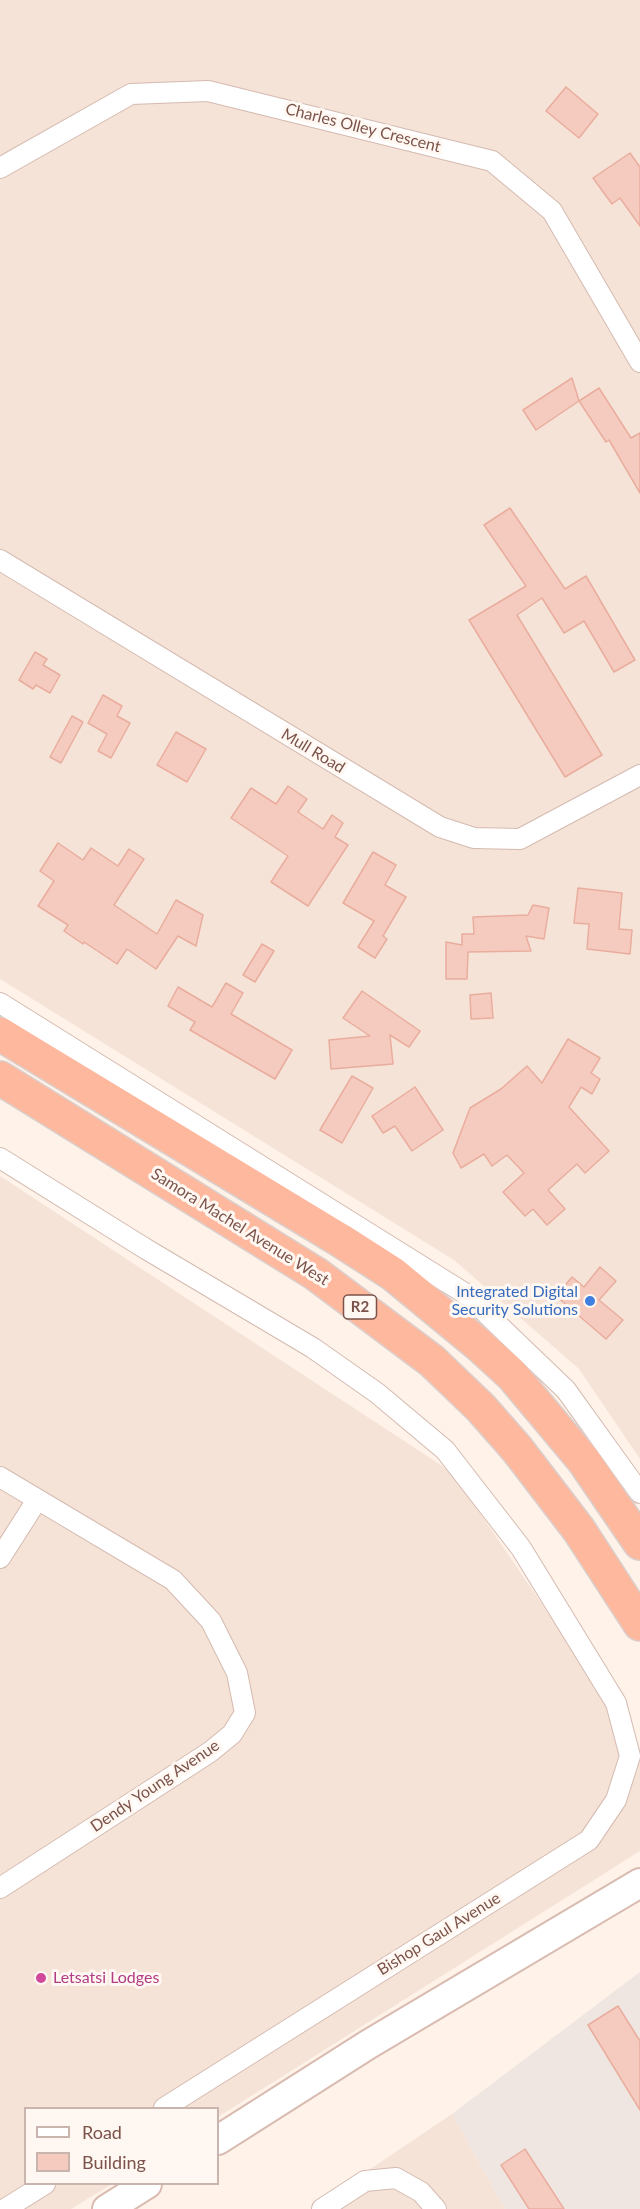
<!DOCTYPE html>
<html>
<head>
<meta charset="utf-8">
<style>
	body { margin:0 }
	#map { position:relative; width:640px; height:2209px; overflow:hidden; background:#fef2e9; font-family:Lato,sans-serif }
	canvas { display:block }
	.legend { position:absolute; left:24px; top:2107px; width:195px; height:78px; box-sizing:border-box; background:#fff7f1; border:2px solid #cab5ae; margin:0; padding:8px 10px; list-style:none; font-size:18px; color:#7b534a }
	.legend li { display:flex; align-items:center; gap:12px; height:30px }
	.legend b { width:30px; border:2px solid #cab5ae }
</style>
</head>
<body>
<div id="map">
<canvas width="640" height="2209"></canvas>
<ul class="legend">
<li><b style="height:8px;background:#fff"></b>Road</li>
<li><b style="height:16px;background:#f5cbbf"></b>Building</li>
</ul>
</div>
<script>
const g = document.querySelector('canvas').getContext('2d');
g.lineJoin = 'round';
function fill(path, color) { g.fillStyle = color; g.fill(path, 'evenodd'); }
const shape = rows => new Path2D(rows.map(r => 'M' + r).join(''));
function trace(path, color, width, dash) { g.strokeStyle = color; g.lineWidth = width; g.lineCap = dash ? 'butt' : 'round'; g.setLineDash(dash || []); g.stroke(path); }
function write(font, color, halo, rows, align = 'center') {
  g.font = font + ' Lato,sans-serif'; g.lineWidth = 6; g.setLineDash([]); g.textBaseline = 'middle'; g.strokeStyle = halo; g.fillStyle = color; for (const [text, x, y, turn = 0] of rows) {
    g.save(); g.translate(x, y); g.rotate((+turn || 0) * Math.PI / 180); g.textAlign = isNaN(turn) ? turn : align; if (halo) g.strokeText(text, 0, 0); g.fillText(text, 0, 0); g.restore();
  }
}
const residential = shape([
	[0,0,640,0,640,1459,579,1369,454,1260,0,979],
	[0,1176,453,1473,640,1749,640,1851,218,2117,218,2108,26,2108,26,2184,112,2184,71,2209,0,2209],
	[452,2114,505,2209,311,2209]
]);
const industrial = shape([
	[640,1972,640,2209,505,2209,452,2114]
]);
const building = shape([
	[566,87,598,114,579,138,546,111,566,87],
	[630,153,640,167,640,226,620,198,612,204,593,178,630,153],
	[572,378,579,401,536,430,523,410,572,378],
	[599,388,631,438,640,433,640,493,609,440,606,442,579,401,599,388],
	[510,508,565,589,586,576,635,660,614,672,584,621,564,633,542,598,517,615,602,755,565,777,469,620,526,586,484,525,510,508],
	[35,652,47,659,43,665,60,675,50,693,36,685,33,689,19,680,35,652],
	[103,695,122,706,117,716,130,723,111,758,98,751,107,734,88,723,103,695],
	[72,716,83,722,61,763,50,757,72,716],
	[176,732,206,749,187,782,157,765,176,732],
	[288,786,307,799,298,812,323,829,332,815,343,823,335,837,348,845,308,906,271,882,288,856,231,818,251,788,276,804,288,786],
	[58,843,83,860,91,848,118,866,129,849,144,859,114,905,157,934,176,900,203,915,196,946,178,936,156,969,127,949,117,964,84,942,83,944,64,931,68,925,38,906,54,881,40,871,58,843],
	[373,852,396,865,385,885,406,897,383,936,387,939,375,958,358,947,374,921,343,903,373,852],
	[578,888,622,893,619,929,632,930,630,954,587,949,589,924,574,923,578,888],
	[533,905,549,908,544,939,526,936,531,951,468,952,467,979,446,979,446,942,462,945,462,934,474,934,473,917,528,915,533,905],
	[262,944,274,951,255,982,243,975,262,944],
	[226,983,243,993,231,1014,292,1050,275,1079,190,1030,195,1022,168,1006,178,987,212,1007,226,983],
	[362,991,420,1031,409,1047,390,1035,393,1064,331,1069,329,1040,370,1036,343,1018,362,991],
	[491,993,493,1018,471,1019,470,995,491,993],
	[568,1039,600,1058,591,1073,600,1079,592,1094,581,1087,569,1107,609,1151,585,1173,577,1164,548,1190,565,1209,547,1225,533,1209,525,1216,503,1192,524,1173,507,1155,492,1166,484,1154,461,1168,453,1153,470,1108,501,1089,527,1066,542,1083,568,1039],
	[352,1076,373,1088,342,1143,320,1130,352,1076],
	[415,1087,443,1130,412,1151,395,1126,383,1133,372,1116,415,1087],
	[600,1267,616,1281,599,1300,623,1320,606,1339,556,1296,572,1277,584,1287,600,1267],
	[618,2006,640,2041,640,2110,588,2025,618,2006],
	[525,2149,564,2209,529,2209,501,2165,525,2149]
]);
const minor = shape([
	[0,168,131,94,208,91,492,161,552,211,640,362],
	[0,560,440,827,474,838,520,839,640,775],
	[0,1003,466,1294,566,1390,640,1493],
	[0,1158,146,1249,313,1348,377,1393,445,1450,521,1548,616,1703,630,1756,616,1800,589,1840,164,2108],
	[0,1477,173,1580,211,1621,237,1673,245,1713,232,1734,210,1752,0,1888],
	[0,1558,37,1500],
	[5,2209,45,2184],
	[322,2209,365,2181,396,2178,421,2192,436,2209]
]);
const secondary = shape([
	[218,2140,369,2044,640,1883],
	[107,2209,147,2184]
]);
const trunk = shape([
	[0,1034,340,1240,393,1274,478,1344,512,1375,584,1461,640,1543],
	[0,1078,316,1274,432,1361,481,1408,517,1449,579,1530,640,1624]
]);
const markers = [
	[590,1301,6,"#3f7fe0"],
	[41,1978,6,"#d1479c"]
];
const shields = [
	[360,1307,33]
];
const shieldNames = [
	["R2",360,1307]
];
const streetNames = [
	["Charles Olley Crescent",363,128,14],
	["Mull Road",313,751,31],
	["Samora Machel Avenue West",240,1227,32],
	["Dendy Young Avenue",155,1786,-34],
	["Bishop Gaul Avenue",439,1934,-32]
];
const shopNames = [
	["Integrated Digital",578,1292],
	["Security Solutions",578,1310]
];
const hotelNames = [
	["Letsatsi Lodges",53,1978]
];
fill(residential, '#f6e3d7');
fill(industrial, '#efe6e2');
fill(building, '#f5cbbf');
trace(building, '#e9ad9e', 1.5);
trace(minor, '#d4bab0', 22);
trace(secondary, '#d9bbb0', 32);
trace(trunk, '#dacfcc', 36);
trace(minor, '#fff', 20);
trace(secondary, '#fff', 28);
trace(trunk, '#fdb89e', 33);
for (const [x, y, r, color] of markers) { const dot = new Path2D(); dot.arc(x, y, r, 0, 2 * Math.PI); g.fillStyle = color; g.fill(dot); trace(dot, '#fff7f1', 2); }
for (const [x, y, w] of shields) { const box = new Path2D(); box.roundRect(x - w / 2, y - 12, w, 24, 4.5); g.fillStyle = '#fff7f1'; g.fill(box); trace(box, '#7b534a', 1.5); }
write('bold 15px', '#7b534a', null, shieldNames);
write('16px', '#7b534a', '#fff7f1', streetNames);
write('16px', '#366cbe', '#fff7f1', shopNames, 'right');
write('16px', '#b23c85', '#fff7f1', hotelNames, 'left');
</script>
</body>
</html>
